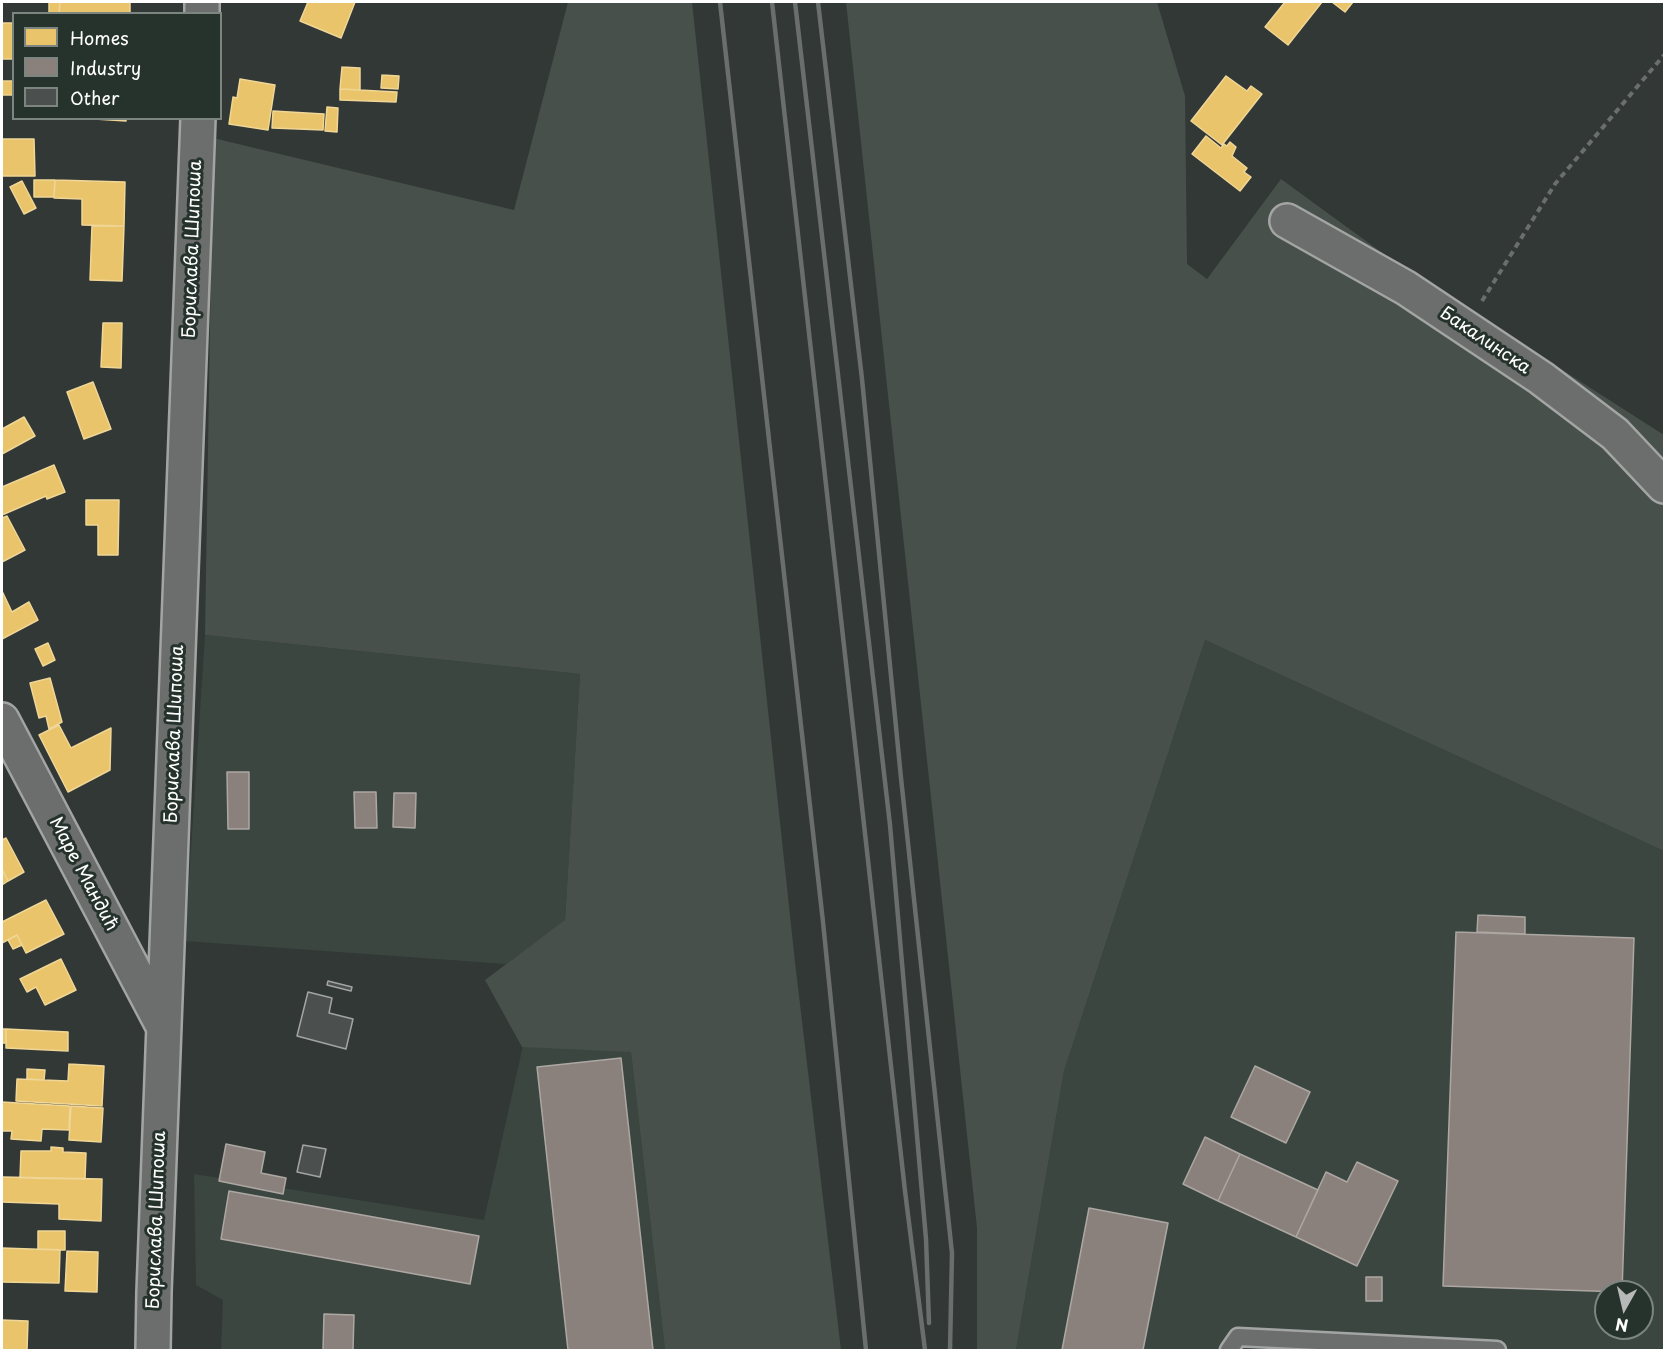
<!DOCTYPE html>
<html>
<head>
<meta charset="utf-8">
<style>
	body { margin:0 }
	#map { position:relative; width:1666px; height:1352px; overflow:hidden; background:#323835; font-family:"Playpen Sans",sans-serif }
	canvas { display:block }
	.frame { position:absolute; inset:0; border:3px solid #fff; pointer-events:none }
	.legend { position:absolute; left:12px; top:12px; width:210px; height:108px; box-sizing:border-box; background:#26332d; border:2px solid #7d8581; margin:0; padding:8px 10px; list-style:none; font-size:18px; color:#fff }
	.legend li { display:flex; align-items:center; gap:12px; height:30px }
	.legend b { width:30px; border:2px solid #7d8581 }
	.north { position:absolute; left:1594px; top:1280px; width:60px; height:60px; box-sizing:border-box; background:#26332d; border:2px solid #7d8581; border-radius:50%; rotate:188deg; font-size:16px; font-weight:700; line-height:24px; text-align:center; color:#fff }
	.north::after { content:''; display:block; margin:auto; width:21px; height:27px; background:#b7b9b8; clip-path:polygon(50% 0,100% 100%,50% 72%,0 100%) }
</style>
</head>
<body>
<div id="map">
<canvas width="1666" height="1352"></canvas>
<div class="frame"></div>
<ul class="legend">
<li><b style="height:16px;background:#e9c46a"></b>Homes</li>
<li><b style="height:16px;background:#8a817c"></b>Industry</li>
<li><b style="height:16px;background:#4b4f4d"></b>Other</li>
</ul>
<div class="north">N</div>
</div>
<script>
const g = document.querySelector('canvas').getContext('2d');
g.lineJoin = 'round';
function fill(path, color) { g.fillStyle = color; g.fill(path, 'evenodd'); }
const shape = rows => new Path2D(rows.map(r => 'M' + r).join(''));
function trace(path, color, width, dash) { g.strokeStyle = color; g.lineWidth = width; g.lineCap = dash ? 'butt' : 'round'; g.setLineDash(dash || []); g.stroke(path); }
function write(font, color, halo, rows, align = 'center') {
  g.font = font + ' "Playpen Sans",sans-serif'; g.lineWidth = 6; g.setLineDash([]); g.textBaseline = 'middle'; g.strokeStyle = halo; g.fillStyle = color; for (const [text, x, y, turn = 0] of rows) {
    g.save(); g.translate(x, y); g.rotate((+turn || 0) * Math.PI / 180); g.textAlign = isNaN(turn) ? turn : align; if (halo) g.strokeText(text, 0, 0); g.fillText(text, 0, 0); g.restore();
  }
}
const built = shape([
	[205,635,580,674,565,921,506,964,185,941],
	[1205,640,1664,851,1664,1350,1016,1350,1064,1071],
	[1606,1292,1642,1292,1642,1328,1606,1328],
	[526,1032,631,1052,665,1350,221,1350,223,1300,196,1285,194,1174,484,1220]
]);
const green = shape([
	[568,2,692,2,795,962,841,1350,665,1350,631,1052,522,1047,485,980,565,920,580,674,205,635,213,138,514,210],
	[846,2,1157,2,1185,96,1187,264,1207,279,1281,179,1403,268,1664,435,1664,851,1205,640,1064,1071,1016,1350,977,1350,977,1228]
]);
const homes = shape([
	[49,2,60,2,59,14,49,14,49,2],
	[60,2,130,2,130,14,59,14,60,2],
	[308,2,355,2,341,38,300,21,308,2],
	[1285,2,1322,2,1288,45,1265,27,1285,2],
	[1332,2,1353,2,1345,12,1332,2],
	[2,23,14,23,14,59,2,59,2,23],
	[342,67,360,68,360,90,340,89,342,67],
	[382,75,399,76,398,89,381,88,382,75],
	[1226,76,1247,91,1251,86,1262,94,1222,145,1191,121,1226,76],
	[240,79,275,85,268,130,229,124,233,97,237,98,240,79],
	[2,81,14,81,14,95,2,95,2,81],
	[340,89,397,92,396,102,340,100,340,89],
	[327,107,338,108,337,132,325,131,327,107],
	[273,111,324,114,323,130,272,128,273,111],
	[79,118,126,118,126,121,79,118],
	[1206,136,1221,148,1224,144,1227,146,1230,142,1236,147,1232,156,1247,168,1244,172,1251,177,1240,191,1192,154,1206,136],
	[2,139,34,139,35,176,2,176,2,139],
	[34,180,55,180,54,197,34,197,34,180],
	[55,180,125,182,124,226,82,225,82,199,54,198,55,180],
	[22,181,36,208,24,214,10,187,22,181],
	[92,226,124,226,122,281,90,280,92,226],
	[103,323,122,323,121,368,101,367,103,323],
	[93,382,111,429,84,439,67,392,93,382],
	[24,417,35,436,2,454,2,429,24,417],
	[54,465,65,492,47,499,46,496,2,515,2,487,54,465],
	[86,500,119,500,118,555,98,555,98,525,86,525,86,500],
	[7,516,25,550,2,562,2,518,7,516],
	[2,591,12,612,29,602,38,620,2,639,2,591],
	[48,643,55,660,43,666,35,649,48,643],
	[50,678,62,722,49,729,46,716,39,718,30,683,50,678],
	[59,725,71,748,111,728,110,770,68,792,39,735,59,725],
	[6,838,24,872,8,881,2,869,2,840,6,838],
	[2,869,8,881,2,885,2,869],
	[46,900,64,934,26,953,17,935,2,943,2,922,46,900],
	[17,935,22,945,13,949,8,940,17,935],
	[61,959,76,990,45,1005,36,987,27,992,20,979,61,959],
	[2,1029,6,1029,6,1043,2,1043,2,1029],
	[6,1029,68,1032,68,1051,6,1048,6,1029],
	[69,1064,104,1066,102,1106,16,1101,17,1079,68,1081,69,1064],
	[27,1069,45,1070,44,1080,27,1079,27,1069],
	[2,1102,70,1106,69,1130,42,1129,41,1141,11,1139,12,1131,2,1131,2,1102],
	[71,1106,103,1108,101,1142,69,1140,71,1106],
	[51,1147,63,1148,63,1152,86,1153,85,1179,20,1178,21,1151,51,1151,51,1147],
	[2,1177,102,1179,101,1221,59,1219,59,1204,2,1202,2,1177],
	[38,1231,65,1231,65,1250,38,1249,38,1231],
	[2,1248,60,1250,59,1283,2,1282,2,1248],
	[67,1251,98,1252,97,1292,65,1291,67,1251],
	[2,1320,28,1321,27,1350,2,1350,2,1320]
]);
const industry = shape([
	[227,772,249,772,249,829,228,829,227,772],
	[354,792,376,792,377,828,355,828,354,792],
	[394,793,416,793,415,828,393,827,394,793],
	[1478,915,1525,917,1525,934,1477,932,1478,915],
	[1456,932,1634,938,1622,1292,1443,1286,1456,932],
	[621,1058,653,1350,568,1350,537,1067,621,1058],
	[1255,1066,1310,1092,1286,1143,1231,1117,1255,1066],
	[1205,1137,1240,1154,1218,1201,1183,1184,1205,1137],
	[226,1144,265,1152,261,1173,286,1178,283,1194,219,1181,226,1144],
	[1240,1154,1318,1190,1296,1237,1218,1201,1240,1154],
	[1357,1162,1398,1181,1357,1266,1296,1237,1326,1172,1347,1182,1357,1162],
	[229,1191,479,1236,470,1284,221,1239,229,1191],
	[1089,1208,1168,1223,1143,1350,1062,1350,1089,1208],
	[1366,1277,1382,1277,1382,1301,1366,1301,1366,1277],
	[324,1314,354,1315,353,1350,323,1350,324,1314]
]);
const building = shape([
	[328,981,352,987,351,991,327,985,328,981],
	[308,992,332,998,329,1013,353,1019,346,1049,297,1036,308,992],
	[303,1145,326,1149,320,1177,297,1172,303,1145]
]);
const path = shape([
	[1482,301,1555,184,1664,55]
]);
const service = shape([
	[1229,1350,1238,1337,1497,1350]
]);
const minor = shape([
	[202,14,202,2],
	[1287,221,1406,288,1541,378,1615,434,1664,486],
	[2,720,163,1026],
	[153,1350,154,1292,198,118]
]);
const rail = shape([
	[720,2,823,922,866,1350],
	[772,2,905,1191,925,1350],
	[795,2,890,825,926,1239,929,1323],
	[818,2,862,379,901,778,952,1253,950,1350]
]);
const streetNames = [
	["Борислава Шипоша",193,249,-88],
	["Бакалинска",1485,341,34],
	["Борислава Шипоша",175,734,-88],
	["Маре Мандић",83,874,62],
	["Борислава Шипоша",157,1220,-88]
];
fill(built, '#3b4640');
fill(green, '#47504b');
fill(homes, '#e9c46a');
trace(homes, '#f0d697', 1.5);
fill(industry, '#8a817c');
trace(industry, '#ada7a3', 1.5);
fill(building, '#4b4f4d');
trace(building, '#a3a5a4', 1.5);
trace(service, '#a3a5a4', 21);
trace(minor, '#a3a5a4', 38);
trace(path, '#6a6e6c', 4, [6, 4.5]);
trace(service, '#6b6e6d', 16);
trace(minor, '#6b6e6d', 33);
trace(rail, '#6a6e6c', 4.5);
write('18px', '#fff', '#26332d', streetNames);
</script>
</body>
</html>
